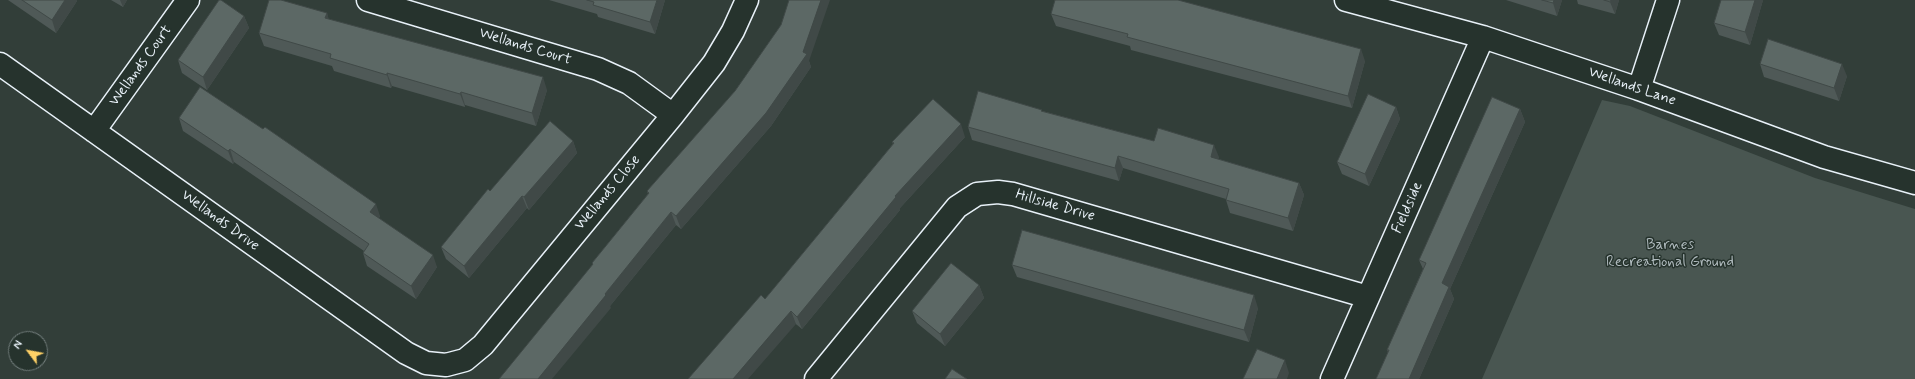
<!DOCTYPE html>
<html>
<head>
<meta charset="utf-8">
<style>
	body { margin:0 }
	#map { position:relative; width:1915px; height:379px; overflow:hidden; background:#323e39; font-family:Mynerve,sans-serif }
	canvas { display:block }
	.north { position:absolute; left:8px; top:331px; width:40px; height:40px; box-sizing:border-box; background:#26332d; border:1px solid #747f7e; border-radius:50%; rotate:302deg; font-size:11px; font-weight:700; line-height:16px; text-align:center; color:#e8f1f8 }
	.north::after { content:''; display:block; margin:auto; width:14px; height:18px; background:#ffd166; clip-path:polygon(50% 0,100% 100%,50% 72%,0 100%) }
</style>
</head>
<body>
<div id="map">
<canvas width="1915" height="379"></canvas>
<div class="north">N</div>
</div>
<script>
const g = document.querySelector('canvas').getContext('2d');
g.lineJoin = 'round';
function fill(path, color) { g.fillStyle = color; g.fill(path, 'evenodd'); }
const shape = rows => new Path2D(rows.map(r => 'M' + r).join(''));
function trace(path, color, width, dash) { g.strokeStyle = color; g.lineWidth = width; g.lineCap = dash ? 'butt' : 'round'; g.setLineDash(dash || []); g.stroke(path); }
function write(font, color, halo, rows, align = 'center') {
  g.font = font + ' Mynerve,sans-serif'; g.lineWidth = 3; g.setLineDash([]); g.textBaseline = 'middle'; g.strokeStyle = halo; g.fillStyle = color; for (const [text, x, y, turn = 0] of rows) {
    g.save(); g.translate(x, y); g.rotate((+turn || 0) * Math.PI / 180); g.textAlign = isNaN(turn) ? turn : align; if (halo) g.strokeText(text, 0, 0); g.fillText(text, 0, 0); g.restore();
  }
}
const green = shape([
	[1602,100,1630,106,1815,178,1915,209,1915,379,1482,379]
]);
const street = shape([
	[368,0,598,69,629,83,673,115],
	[1346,0,1483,37,1639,89,1824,157,1915,183],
	[0,64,406,353,426,363,446,365,465,360,483,345,673,115,714,63,733,31,747,0],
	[1639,89,1668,0],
	[94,131,188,0],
	[816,379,957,207,977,194,998,192,1013,194,1368,297],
	[1332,379,1483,37]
]);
const wall = shape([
	[8,0,77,0,77,1,56,33],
	[111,0,127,0,123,7],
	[549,0,665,0,655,34,598,17,597,14],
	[1506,0,1562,0,1557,16],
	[1577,0,1619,0,1615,14,1578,4],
	[1763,0,1750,45,1719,35,1714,23],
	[327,13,328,19,547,90,536,126,465,105,465,107,392,86,391,88,334,71,332,66,264,46,259,33],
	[1051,14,1365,61,1352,108,1131,50,1130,46,1056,26],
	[244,16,249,28,207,90,182,73,178,60],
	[781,25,809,61,811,67,771,126,681,229,676,225,610,306,611,308,592,263,648,194,647,191,735,91],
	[1760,64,1847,76,1839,101,1764,77],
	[1396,107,1400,119,1369,186,1342,174,1337,162],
	[1520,109,1525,122,1450,289,1454,299,1419,379,1376,379,1388,352,1387,350,1423,269,1419,260],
	[1042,110,1042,111,1154,141,1219,157,1218,159,1299,183,1304,195,1293,231,1230,213,1226,200,1226,199,1123,168,1119,181,972,140,968,127],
	[179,118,380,216,379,218,437,267,416,299,367,266,363,253,364,251,234,162,233,164,183,131],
	[965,137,900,208,900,210,802,329,765,299,893,144,892,142],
	[573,141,577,153,529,210,527,208,469,278,446,259,441,247,490,191],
	[1012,265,1258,308,1249,342,1017,277],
	[979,285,984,298,945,346,917,323,912,311]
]);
const shadedWall = shape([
	[65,0,77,0,77,1,56,33,52,20],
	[120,0,127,0,123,7],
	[657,0,665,0,655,34,650,22],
	[821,0,830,0,809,61,811,67,771,126,681,229,676,216,803,52],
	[1554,0,1562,0,1557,16,1553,3],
	[1611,0,1619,0,1615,14,1610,2],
	[1755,0,1763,0,1750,45,1745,32],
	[327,13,331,26,325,18],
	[244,16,249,28,207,90,203,77],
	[1361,49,1365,61,1352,108,1348,96],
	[1842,64,1847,76,1839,101,1834,88],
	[387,73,392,86,391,88,387,75],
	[543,77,547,90,536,126,532,113],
	[461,92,465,105,465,107,460,94],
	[1396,107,1400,119,1369,186,1365,174],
	[1520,109,1525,122,1450,289,1454,299,1419,379,1409,379,1442,283],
	[961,124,965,137,900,208,900,210,802,329,797,317,895,196],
	[573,141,577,153,529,210,524,197],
	[1214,145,1219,157,1215,169,1211,157],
	[230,149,234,162,233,164,228,151],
	[1118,156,1123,168,1119,181,1115,168],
	[1299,183,1304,195,1293,231,1288,218],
	[522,196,527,208,469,278,464,266],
	[376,204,380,216,375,225,370,212],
	[671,212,676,225,610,306,611,308,552,379,538,379,605,294],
	[433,255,437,267,416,299,411,286],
	[979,285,984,298,945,346,940,334],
	[1254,295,1258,308,1249,342,1244,330],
	[791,311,796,324,748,379,733,379],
	[1285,360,1289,373,1287,379,1277,379]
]);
const building = shape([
	[22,0,65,0,52,20,22,0],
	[219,0,221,0,244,16,203,77,178,60,219,0],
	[269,0,281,0,327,13,325,18,543,77,532,113,461,92,460,94,387,73,387,75,330,58,331,54,259,33,269,0],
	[587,0,657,0,650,22,593,5,594,2,587,0],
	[789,0,821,0,803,52,807,54,766,113,676,216,671,212,605,294,606,295,538,379,499,379,593,264,592,263,649,193,647,191,735,91,781,25,789,0],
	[1055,0,1178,0,1361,49,1348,96,1127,37,1128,34,1051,14,1055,0],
	[1542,0,1554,0,1553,3,1542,0],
	[1604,0,1611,0,1610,2,1604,0],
	[1721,0,1755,0,1745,32,1714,23,1721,0],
	[1768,39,1842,64,1834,88,1760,64,1768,39],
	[200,87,263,129,265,127,376,204,370,212,433,255,411,286,363,253,369,244,230,149,228,151,179,118,200,87],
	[978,91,1042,110,1041,111,1154,141,1158,128,1214,145,1211,157,1299,183,1288,218,1226,200,1229,189,1118,156,1115,168,968,127,978,91],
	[1368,94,1396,107,1365,174,1337,162,1368,94],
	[1492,97,1520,109,1442,283,1449,287,1409,379,1376,379,1389,350,1387,350,1426,263,1419,260,1492,97],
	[933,99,961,124,895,196,896,197,797,317,791,311,733,379,688,379,761,295,765,299,894,143,892,142,933,99],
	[550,121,573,141,524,197,522,196,464,266,441,247,488,189,490,191,550,121],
	[1022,230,1254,295,1244,330,1012,265,1022,230],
	[951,263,979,285,940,334,912,311,951,263],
	[1257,349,1285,360,1277,379,1243,379,1257,349],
	[952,369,967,379,945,379,952,369]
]);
const streetNames = [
	["Wellands Court",525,47,17],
	["Wellands Court",141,66,-54],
	["Wellands Lane",1632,87,19],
	["Wellands Close",608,193,-50],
	["Hillside Drive",1055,206,16],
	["Fieldside",1408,208,-66],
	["Wellands Drive",220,221,36]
];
const parkNames = [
	["Barnes",1670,246],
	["Recreational Ground",1670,263]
];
fill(green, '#495651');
trace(street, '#e8f1f8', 25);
trace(street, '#26332d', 22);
fill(wall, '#4f5957');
fill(shadedWall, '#404947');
fill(building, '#5c6865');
trace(building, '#404947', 1);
write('15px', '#e8f1f8', '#26332d', streetNames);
write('15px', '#b0bbbe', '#26332d', parkNames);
</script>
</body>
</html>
